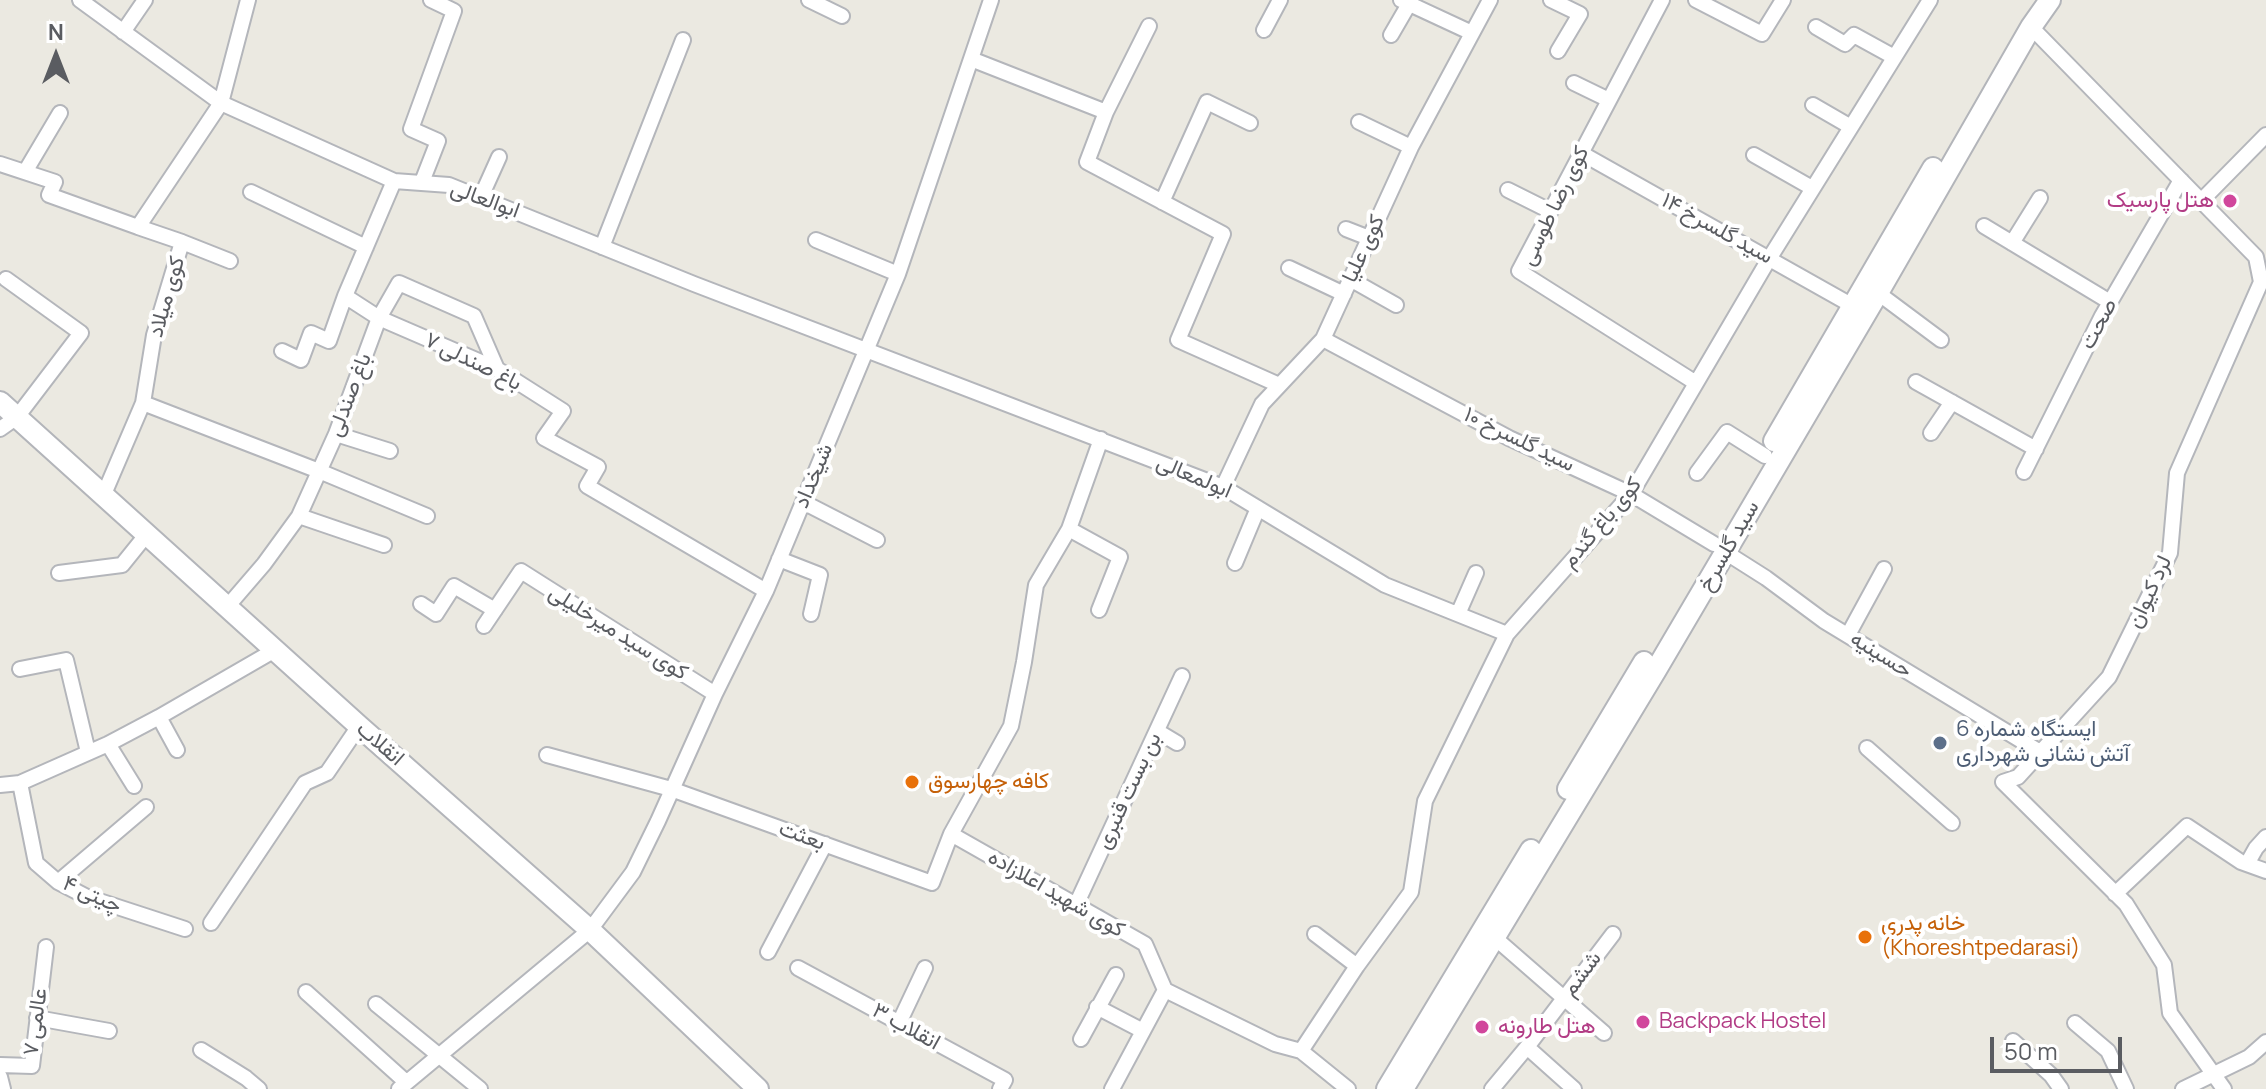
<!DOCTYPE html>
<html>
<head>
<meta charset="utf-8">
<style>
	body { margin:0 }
	#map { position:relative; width:2266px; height:1089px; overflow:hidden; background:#ebe9e1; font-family:Manrope,sans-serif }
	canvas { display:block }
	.north { position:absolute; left:16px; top:16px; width:80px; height:80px; -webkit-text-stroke:6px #fff; paint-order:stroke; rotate:0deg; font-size:22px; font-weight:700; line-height:32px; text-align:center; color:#5a5c61 }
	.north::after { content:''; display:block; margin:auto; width:28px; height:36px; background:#5a5c61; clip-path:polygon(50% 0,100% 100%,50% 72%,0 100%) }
	.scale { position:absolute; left:1990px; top:1037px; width:132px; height:36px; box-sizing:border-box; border:4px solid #5a5c61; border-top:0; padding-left:10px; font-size:24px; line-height:28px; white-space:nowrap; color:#5a5c61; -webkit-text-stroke:6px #fff; paint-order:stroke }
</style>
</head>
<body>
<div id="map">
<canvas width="2266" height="1089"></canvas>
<div class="north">N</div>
<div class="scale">50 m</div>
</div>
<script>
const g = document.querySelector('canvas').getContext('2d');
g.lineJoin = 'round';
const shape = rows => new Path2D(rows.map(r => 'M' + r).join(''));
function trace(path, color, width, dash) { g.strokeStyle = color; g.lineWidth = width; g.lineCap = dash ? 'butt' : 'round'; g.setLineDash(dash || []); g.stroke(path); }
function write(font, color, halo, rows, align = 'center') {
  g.font = font + ' Manrope,Vazirmatn,sans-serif'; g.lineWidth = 8; g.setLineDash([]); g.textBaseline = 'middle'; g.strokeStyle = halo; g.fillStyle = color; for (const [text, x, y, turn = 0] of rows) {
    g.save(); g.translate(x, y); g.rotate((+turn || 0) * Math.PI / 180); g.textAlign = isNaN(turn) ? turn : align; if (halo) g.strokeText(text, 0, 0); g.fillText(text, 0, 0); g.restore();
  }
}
const street = shape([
	[80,0,221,103,394,181,449,185,694,284,1223,487,1385,585,1507,634],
	[809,0,842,16],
	[1401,0,1472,33],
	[1551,0,1580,14,1558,51],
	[1662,0,1519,271,1696,383],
	[1696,0,1762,34,1783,0],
	[1816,27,1845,44,1854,35,1894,57],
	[2031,27,2256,257,2261,282,2177,473,2170,553,2109,677,2018,777,2003,782,2126,904,2164,965,2170,1013,2224,1089],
	[1264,30,1280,0],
	[123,32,145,0],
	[1391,35,1409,4],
	[971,59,1106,112,1087,162,1223,234,1178,340,1279,385],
	[1574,83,1609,100],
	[1813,105,1851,127],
	[1106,112,1149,26],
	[1359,122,1411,147],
	[1581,153,1853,306],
	[1754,155,1812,188],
	[0,164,55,182,49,195,138,227],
	[25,172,60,113],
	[422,182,438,141,411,129,454,11,431,0],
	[1508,190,1550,211],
	[251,192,366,247],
	[481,197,499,157],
	[2201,201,2266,135],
	[1162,202,1207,102,1250,123],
	[1984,226,2110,302],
	[1346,229,1369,238],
	[816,240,898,274],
	[182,242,230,261],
	[2012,243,2040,198],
	[602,247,683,40],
	[1289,268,1344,294],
	[1350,279,1396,305],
	[1878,293,1941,340],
	[1323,339,1509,438,1631,494,1714,544],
	[282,351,301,360,311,333,329,341,345,296],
	[497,369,474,316,399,283,379,318,497,369,563,411,544,438,598,467,587,486,766,591],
	[1916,382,2036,449],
	[143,403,319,471,427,516],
	[0,429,17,417,81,333,6,279],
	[1931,433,1952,402],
	[336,434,390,451],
	[2024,472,2102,316,2181,180],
	[1697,473,1727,432,1765,456],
	[1223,487,1262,404,1323,339,1411,147,1490,0],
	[104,494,143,403,154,335,182,242,138,227,221,103,248,0],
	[803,502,877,540],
	[299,516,384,545],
	[1069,529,1120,557,1099,610],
	[1725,552,1766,578,1824,621,2040,752],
	[779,559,820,575,811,614],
	[1235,563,1258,508],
	[59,573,122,565,147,534],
	[421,604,436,614,454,586,495,610],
	[227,607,264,564,299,516,336,434,379,318,345,296,394,181],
	[1458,614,1476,573],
	[484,626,521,571,715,694],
	[1848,635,1884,569],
	[20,669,66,660,88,752],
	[159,717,177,750],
	[1157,731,1177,743],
	[108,744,134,786],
	[1867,748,1952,823],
	[547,755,671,789,932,883,951,834,1011,726,1024,662,1036,585,1069,529,1101,439],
	[20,783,36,863,58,882,87,897,185,929],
	[0,785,20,783,108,744,159,717,275,650],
	[951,834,1145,944,1165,990,1275,1044,1301,1051,1348,1089],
	[2247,864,2256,848,2266,837],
	[58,882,146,807],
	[2115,894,2187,826,2241,862,2266,871],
	[1076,905,1182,676],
	[211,923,305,783,327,773,359,726],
	[1315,934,1357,966],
	[1495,938,1604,1033],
	[768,952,825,844],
	[798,968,1005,1080,1000,1089],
	[306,992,406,1082],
	[376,1004,480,1089],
	[1097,1007,1143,1031],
	[37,1018,109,1031],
	[899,1023,925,968],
	[2075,1023,2108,1051,2126,1089],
	[1081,1039,1116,975],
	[2013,1041,2051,1075,2061,1089],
	[1527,1047,1574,1089],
	[201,1050,246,1078,259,1089],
	[1301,1051,1357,966,1411,892,1425,801,1507,634,1631,494,1769,259,1930,0],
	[0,1065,32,1066,46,947],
	[0,1077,3,1089],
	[399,1089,590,930,633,872,658,821,715,694,766,591,898,274,991,0],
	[1112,1089,1165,990],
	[1492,1089,1527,1047,1613,934],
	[2183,1089,2249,1057,2266,1042]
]);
const secondary = shape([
	[0,402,359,726,590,930,758,1089],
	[1774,441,1933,168],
	[1568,789,1644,662],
	[1387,1089,1531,850],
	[1403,1089,1656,670,1878,293,2031,27,2050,0]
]);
const markers = [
	[2230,201,8,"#d1479c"],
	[1940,743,8,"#5c6f8a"],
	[912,782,8,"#e8710a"],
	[1865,937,8,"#e8710a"],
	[1643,1022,8,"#d1479c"],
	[1482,1027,8,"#d1479c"]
];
const streetNames = [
	["ابوالعالی",485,200,20],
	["کوی رضا طوسی",1555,206,-64],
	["سید گلسرخ ۱۴",1717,229,29],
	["کوی علیا",1364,249,-65],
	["کوی میلاد",167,297,-74],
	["صحت",2099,324,-62],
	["باغ صندلی ۷",473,362,26],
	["باغ صندلی",350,395,-69],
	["سید گلسرخ ۱۰",1519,440,26],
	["شیخداد",814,476,-67],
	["ابولمعالی",1194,477,23],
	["کوی باغ گندم",1602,523,-50],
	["سید گلسرخ",1729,546,-60],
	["لرد کیوان",2150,592,-65],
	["کوی سید میرخلیلی",618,633,32],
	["حسینیه",1881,655,32],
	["انقلاب",380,744,41],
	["بن بست قنبری",1129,791,-65],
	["بعثت",802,836,20],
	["کوی شهید اعلازاده",1056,894,30],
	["چیتی ۴",92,895,24],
	["ششم",1582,974,-53],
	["عالمی ۷",36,1022,-82],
	["انقلاب ۳",906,1027,29]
];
const hotelNames = [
	["هتل پارسیک",2214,201,"right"],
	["Backpack Hostel",1659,1022],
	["هتل طارونه",1498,1027]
];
const serviceNames = [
	["ایستگاه شماره 6",1956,730],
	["آتش نشانی شهرداری",1956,755]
];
const foodNames = [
	["کافه چهارسوق",928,782],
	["خانه پدری",1881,924],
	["(Khoreshtpedarasi)",1881,949]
];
trace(street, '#b4b6bb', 18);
trace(secondary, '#b3b5ba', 24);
trace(street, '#fff', 14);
trace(secondary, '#fff', 20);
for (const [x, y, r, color] of markers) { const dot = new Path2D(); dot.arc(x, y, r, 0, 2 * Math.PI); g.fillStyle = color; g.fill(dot); trace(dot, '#fff', 3); }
write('22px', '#5a5c61', '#fff', streetNames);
write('22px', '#b23c85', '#fff', hotelNames, 'left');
write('22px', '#4e5e75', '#fff', serviceNames, 'left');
write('22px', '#c56008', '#fff', foodNames, 'left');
</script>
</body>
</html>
